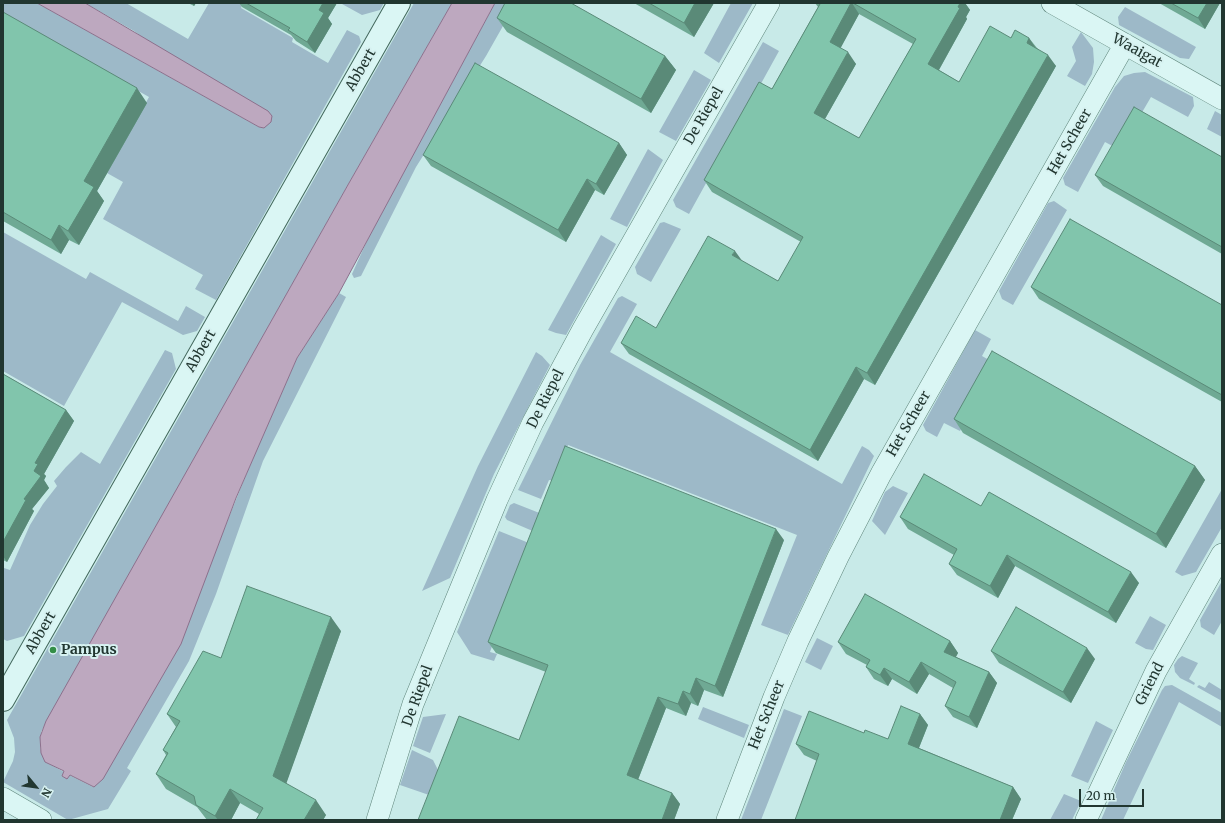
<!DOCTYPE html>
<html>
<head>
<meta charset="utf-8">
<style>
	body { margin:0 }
	#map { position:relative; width:1225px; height:823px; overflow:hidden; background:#c8eae8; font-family:Merriweather,serif }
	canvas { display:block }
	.frame { position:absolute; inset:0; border:4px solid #213630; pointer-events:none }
	.north { position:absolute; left:16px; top:767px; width:40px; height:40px; -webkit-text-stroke:3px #d7f2f1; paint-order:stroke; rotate:119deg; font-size:11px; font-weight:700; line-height:16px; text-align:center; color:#213630 }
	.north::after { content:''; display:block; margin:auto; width:14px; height:18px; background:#213630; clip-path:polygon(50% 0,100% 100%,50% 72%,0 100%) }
	.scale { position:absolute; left:1079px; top:789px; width:65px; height:18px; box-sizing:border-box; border:2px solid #213630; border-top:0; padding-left:5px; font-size:12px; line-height:14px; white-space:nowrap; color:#213630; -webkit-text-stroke:3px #d7f2f1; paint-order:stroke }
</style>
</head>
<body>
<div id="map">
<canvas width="1225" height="823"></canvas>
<div class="frame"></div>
<div class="north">N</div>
<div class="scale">20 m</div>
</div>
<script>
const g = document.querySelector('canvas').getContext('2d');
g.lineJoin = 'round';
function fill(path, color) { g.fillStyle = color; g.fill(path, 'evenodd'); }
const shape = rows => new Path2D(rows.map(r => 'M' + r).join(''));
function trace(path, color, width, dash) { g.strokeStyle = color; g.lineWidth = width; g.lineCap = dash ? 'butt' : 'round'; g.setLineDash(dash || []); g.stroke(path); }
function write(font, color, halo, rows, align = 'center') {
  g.font = font + ' Merriweather,serif'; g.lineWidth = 4; g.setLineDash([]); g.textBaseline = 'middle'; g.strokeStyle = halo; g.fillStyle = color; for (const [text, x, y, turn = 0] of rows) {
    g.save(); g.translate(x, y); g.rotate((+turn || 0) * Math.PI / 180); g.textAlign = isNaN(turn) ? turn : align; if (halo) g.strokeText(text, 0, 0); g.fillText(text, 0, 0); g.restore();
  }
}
const green = shape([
	[3,3,37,3,259,127,264,128,134,31,85,3,126,3,188,39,209,3,243,3,241,8,293,38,292,42,328,63,347,30,359,36,361,42,216,300,195,289,203,275,103,219,123,182,107,173,149,97,3,14],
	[342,3,384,3,380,10,362,15,342,4],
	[414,3,452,3,349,183,41,732,40,748,46,762,64,772,62,776,67,778,69,775,93,787,216,549,259,443,297,358,339,293,346,297,263,461,216,594,189,661,127,768,131,771,108,809,68,820,3,782,13,761,15,752,14,738,7,720],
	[495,3,516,3,486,56,416,167,361,276,354,278,352,274,370,234],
	[731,3,753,3,719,63,704,53],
	[1125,7,1196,47,1189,59,1180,58,1119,25,1118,17],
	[1081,32,1093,48,1094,62,1092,74,1085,86,1067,76,1076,61,1072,47],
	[763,42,779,51,689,214,676,207,673,200],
	[694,70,711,80,676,141,659,132],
	[1145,72,1193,97,1194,106,1188,117,1151,97,1120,150,1105,142,1078,192,1065,185,1063,178,1115,87,1124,76,1134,73],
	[1215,111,1222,115,1222,137,1207,129],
	[648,149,663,160,627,227,610,219],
	[1054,201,1067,210,1013,305,1002,299,999,291,1048,203],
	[664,222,681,229,651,282,637,274,635,267,660,223],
	[3,232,86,279,90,272,178,321,186,306,205,317,197,331,183,335,122,302,64,406,3,371],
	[601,235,616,244,566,335,556,333,548,330],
	[622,296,637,304,610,352,842,484,862,446,869,450,874,456,788,635,761,625,797,535,568,445,554,481,549,480,541,499,518,490,580,365,618,298],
	[975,330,991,339,982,356,996,364,960,431,944,423,937,437,926,431,923,425],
	[165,350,172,353,176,369,24,636,7,641,3,639,4,568,10,570,30,525,43,504,57,486,54,481,66,467,81,452,100,464],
	[536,352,542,356,550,365,494,474,450,578,422,591,478,466],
	[893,486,908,493,885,535,872,521,885,492],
	[1222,489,1222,527,1196,572,1182,576,1175,572],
	[514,503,542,514,535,532,507,520,505,517,510,505],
	[499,531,529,543,490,652,497,654,494,661,471,654,457,632],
	[1222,581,1222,621,1214,635,1201,627,1200,620],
	[1150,616,1166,625,1153,650,1146,649,1135,643],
	[817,638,833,646,821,670,805,662],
	[1182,656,1198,663,1189,679,1195,683,1194,685,1180,678,1175,672,1174,665,1178,659],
	[1209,682,1222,690,1222,701,1197,687,1199,685,1205,688],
	[1172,685,1222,713,1222,727,1179,702,1123,820,1101,820,1126,762,1162,690,1165,686],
	[703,707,749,725,744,738,698,719],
	[784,709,802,716,761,820,741,820],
	[446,714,430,753,413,746,423,717],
	[1096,721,1113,730,1088,783,1071,776],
	[412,750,433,760,439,772,429,795,400,785],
	[1064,794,1081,801,1072,820,1050,820]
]);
const water = shape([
	[37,3,85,3,268,111,272,116,271,122,264,128,259,127,37,3],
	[452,3,495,3,339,293,297,358,236,498,181,644,103,779,94,787,70,775,67,779,62,776,64,771,45,762,41,753,40,737,46,721,349,183,452,3]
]);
const street = shape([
	[1052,3,1222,99],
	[3,798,41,820],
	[377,820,413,704,497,500,533,422,583,329,769,3],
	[727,820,774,697,798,641,838,557,881,474,1125,44],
	[1086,820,1156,671,1222,554]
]);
const secondary = shape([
	[3,700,399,3]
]);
const wall = shape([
	[188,3,196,3,194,6],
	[239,3,337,3,328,18,332,24,315,53,296,41,291,35,242,7],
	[634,3,714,3,694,37],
	[815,3,965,3,970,10,966,17,967,19,939,70,959,82,1011,38,1029,38,1037,48,1056,66,875,385,864,379,818,461,629,354,621,343,656,328,741,261,778,281,801,242,712,192,704,180,772,89,818,7],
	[859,14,913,44,859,138,825,119,856,64,840,48],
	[1159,3,1220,3,1205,29],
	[3,12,147,103,97,191,104,201,79,245,69,240,61,254,3,221],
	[497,18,665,56,676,70,651,113,507,32],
	[619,143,627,155,604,195,595,190,566,242,431,166,423,155],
	[1222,157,1222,254,1103,186,1095,175],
	[1031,287,1222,305,1222,402,1039,299],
	[3,374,66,410,74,421,44,474,46,476,44,480,49,488,32,509,34,511,7,562,3,560],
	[954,419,1195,466,1205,480,1166,548,963,433],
	[981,506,1139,583,1116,623,1015,566,998,598,957,575,949,564,954,555,908,529,900,517],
	[784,540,723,697,704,690,698,706,691,703,686,716,666,708,638,780,672,793,680,804,674,820,418,820,519,740,546,672,496,653,488,642],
	[341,631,286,783,326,815,323,820,256,820,259,814,240,803,231,820,207,820,197,807,166,789,156,774,166,755,163,750,176,727,167,714,221,658],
	[950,641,958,653,956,657,989,672,997,683,977,728,953,717,945,706,953,688,929,674,917,694,892,679,888,686,874,679,866,667,867,665,846,654,838,642],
	[991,651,1095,659,1071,703,999,663],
	[920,714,928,725,919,748,1013,787,1021,799,1012,820,795,820,817,761,804,755,796,744,864,733,888,739]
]);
const shadedWall = shape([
	[192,3,196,3,194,6],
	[323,3,337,3,328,18,332,24,315,53,307,42,319,10],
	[695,3,714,3,694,37,684,23],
	[851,3,852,3,859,14,838,53,830,42],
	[960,3,965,3,970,10,966,17,967,19,936,75,928,64],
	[1207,3,1220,3,1205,29,1198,18],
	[1029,38,1037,50,1027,43],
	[848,52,856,64,822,124,814,113],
	[1048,55,1056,66,875,385,867,373],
	[665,56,676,70,651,113,641,99],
	[137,88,147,103,97,191,104,201,79,245,68,231,84,181],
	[619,143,627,155,604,195,596,184],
	[587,179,595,190,566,242,558,230],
	[59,225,69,240,61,254,51,240],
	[735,251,743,262,732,255],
	[856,367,864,379,818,461,810,450],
	[66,410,74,421,44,474,46,476,44,480,49,488,32,509,34,511,7,562,3,556,3,542,24,499,34,471,35,463],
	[1195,466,1205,480,1166,548,1156,534],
	[776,529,784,540,723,697,715,686],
	[1007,555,1015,566,998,598,990,586],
	[1131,572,1139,583,1116,623,1108,612],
	[331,617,341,631,284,790,273,776],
	[950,641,958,653,952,663,944,652],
	[1087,648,1095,659,1071,703,1063,692],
	[921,662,929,674,917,694,909,682],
	[884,668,892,679,888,686,880,675],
	[989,672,997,683,977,728,969,717],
	[696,678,704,690,698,706,690,694],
	[683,691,691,703,686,716,678,704],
	[658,697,666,708,635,787,627,775],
	[920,714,928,725,916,755,908,744],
	[1013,787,1021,799,1012,820,1000,820],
	[230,789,240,803,231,820,218,820,215,816],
	[672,793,680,804,674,820,662,820],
	[316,800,326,815,323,820,304,820]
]);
const building = shape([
	[246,3,323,3,319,10,324,13,307,42,288,30,290,28,246,3],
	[505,3,571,3,665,56,641,99,497,18,505,3],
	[649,3,695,3,684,23,649,3],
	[819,3,851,3,830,42,848,52,814,113,859,138,916,39,853,3,960,3,958,7,960,8,928,64,959,82,990,26,1011,38,1015,30,1029,38,1027,43,1048,55,867,373,856,367,810,450,621,343,636,316,656,328,708,236,735,251,732,255,778,281,803,237,704,180,759,82,772,89,820,4,819,3],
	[1171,3,1207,3,1198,18,1171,3],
	[3,12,137,88,84,181,94,187,68,231,59,225,51,240,3,212,3,12],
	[475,63,619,143,596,184,587,179,558,230,423,155,475,63],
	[1134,107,1222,157,1222,247,1095,175,1134,107],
	[1070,219,1222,305,1222,395,1031,287,1070,219],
	[992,351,1195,466,1156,534,954,419,992,351],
	[3,374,66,410,35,463,38,464,34,471,41,476,24,499,26,500,3,542,3,374],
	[565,446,776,529,715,686,696,678,690,694,683,691,678,704,658,697,627,775,672,793,662,820,418,820,459,716,519,740,548,665,488,642,565,446],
	[924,474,981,506,989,492,1131,572,1108,612,1007,555,990,586,949,564,957,549,900,517,924,474],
	[247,586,331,617,273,776,316,800,304,820,256,820,263,808,230,789,215,816,196,805,194,796,156,774,168,753,163,750,180,721,167,714,203,651,221,658,247,586],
	[865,594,950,641,944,652,989,672,969,717,945,706,956,682,921,662,909,682,884,668,880,675,866,667,870,660,838,642,865,594],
	[1016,607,1087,648,1063,692,991,651,1016,607],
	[901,706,920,714,908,744,1013,787,1000,820,795,820,819,754,796,744,809,711,864,733,865,730,888,739,901,706]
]);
const markers = [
	[53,650,4,"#348e47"]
];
const streetNames = [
	["Waaigat",1137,51,29],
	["Abbert",361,70,-60],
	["De Riepel",704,116,-60],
	["Het Scheer",1070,142,-60],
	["Abbert",201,351,-60],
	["De Riepel",546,399,-63],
	["Het Scheer",909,424,-60],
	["Abbert",41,633,-60],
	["Griend",1150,684,-63],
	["De Riepel",418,696,-70],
	["Het Scheer",767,715,-68]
];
const poiNames = [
	["Pampus",61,650]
];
fill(green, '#9db9c8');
fill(water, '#bda8bf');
trace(water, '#8c708c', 1);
trace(street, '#5f857b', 22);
trace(secondary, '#42675c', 24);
trace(street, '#daf6f4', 21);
trace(secondary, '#daf6f4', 22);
fill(wall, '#6fa994');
fill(shadedWall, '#5a8a78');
fill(building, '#81c5ac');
trace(building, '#5a8a78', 1);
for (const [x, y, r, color] of markers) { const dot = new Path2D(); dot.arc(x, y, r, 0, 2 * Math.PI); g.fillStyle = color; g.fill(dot); trace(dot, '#d7f2f1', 1.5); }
write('14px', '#213630', '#d7f2f1', streetNames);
write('bold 14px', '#213630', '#d7f2f1', poiNames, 'left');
</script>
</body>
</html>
